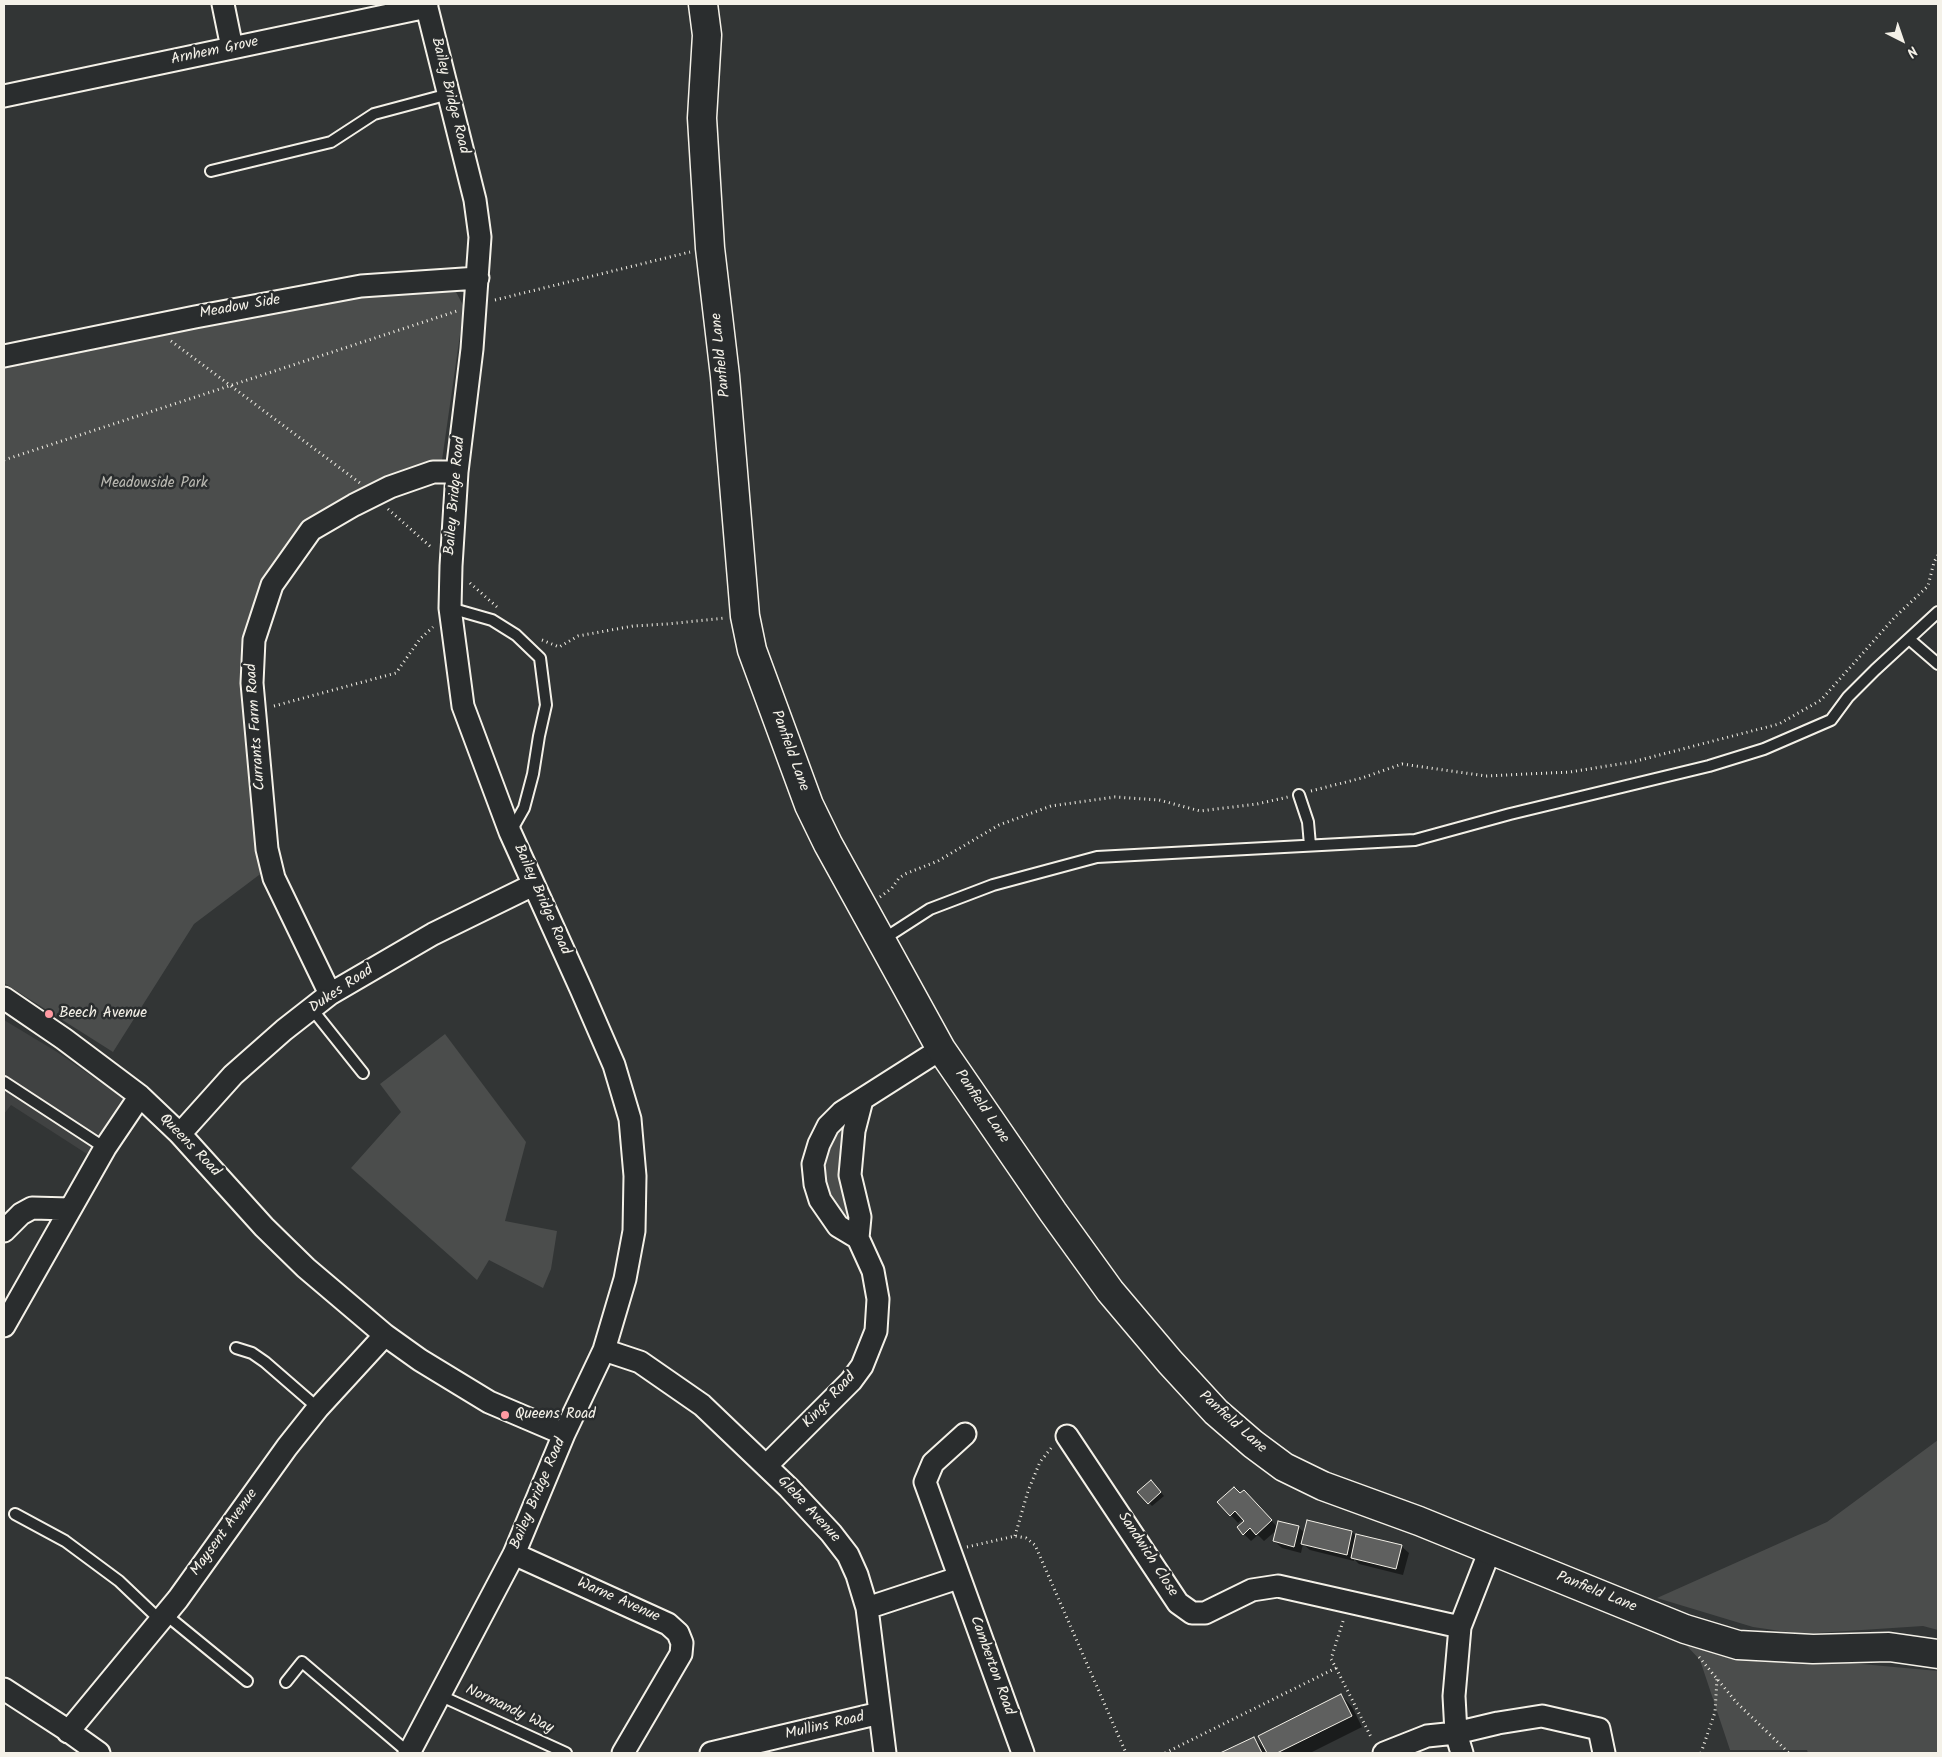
<!DOCTYPE html>
<html>
<head>
<meta charset="utf-8">
<style>
	body { margin:0 }
	#map { position:relative; width:1942px; height:1757px; overflow:hidden; background:#323535; font-family:Kalam,sans-serif }
	canvas { display:block }
	.frame { position:absolute; inset:0; border:5px solid #f4f1e8; pointer-events:none }
	.north { position:absolute; left:1877px; top:15px; width:50px; height:50px; -webkit-text-stroke:4px #2a2d2e; paint-order:stroke; rotate:139deg; font-size:14px; font-weight:700; line-height:20px; text-align:center; color:#f4f1e8 }
	.north::after { content:''; display:block; margin:auto; width:18px; height:22px; background:#f4f1e8; clip-path:polygon(50% 0,100% 100%,50% 72%,0 100%) }
</style>
</head>
<body>
<div id="map">
<canvas width="1942" height="1757"></canvas>
<div class="frame"></div>
<div class="north">N</div>
</div>
<script>
const g = document.querySelector('canvas').getContext('2d');
g.lineJoin = 'round';
function fill(path, color) { g.fillStyle = color; g.fill(path, 'evenodd'); }
const shape = rows => new Path2D(rows.map(r => 'M' + r).join(''));
function trace(path, color, width, dash) { g.strokeStyle = color; g.lineWidth = width; g.lineCap = dash ? 'butt' : 'round'; g.setLineDash(dash || []); g.stroke(path); }
function write(font, color, halo, rows, align = 'center') {
  g.font = font + ' Kalam,sans-serif'; g.lineWidth = 5; g.setLineDash([]); g.textBaseline = 'middle'; g.strokeStyle = halo; g.fillStyle = color; for (const [text, x, y, turn = 0] of rows) {
    g.save(); g.translate(x, y); g.rotate((+turn || 0) * Math.PI / 180); g.textAlign = isNaN(turn) ? turn : align; if (halo) g.strokeText(text, 0, 0); g.fillText(text, 0, 0); g.restore();
  }
}
const built = shape([
	[4,1020,57,1052,123,1098,87,1154,11,1105,4,1114]
]);
const green = shape([
	[441,288,456,292,464,307,442,460,386,480,307,527,247,641,263,872,194,924,113,1052,4,983,4,359,362,294],
	[445,1034,526,1142,505,1221,557,1231,551,1269,543,1288,489,1260,477,1280,351,1168,401,1112,380,1084],
	[844,1120,852,1217,844,1222,821,1181,828,1135],
	[1938,1440,1938,1630,1923,1626,1801,1634,1753,1627,1657,1598,1827,1522],
	[1673,1631,1763,1655,1938,1671,1938,1753,1808,1753,1807,1750,1730,1750,1700,1660]
]);
const shadow = shape([
	[1151,1482,1164,1496,1152,1506,1139,1492],
	[1241,1495,1252,1499,1278,1528,1279,1523,1299,1528,1305,1533,1352,1532,1357,1537,1401,1546,1409,1553,1403,1575,1359,1564,1354,1559,1354,1561,1310,1550,1303,1544,1301,1553,1282,1548,1274,1541,1278,1529,1264,1541,1258,1535,1251,1541,1244,1534,1246,1521,1243,1518,1238,1523,1219,1502],
	[1341,1695,1352,1707,1362,1727,1310,1753,1223,1753,1254,1738,1267,1752]
]);
const building = shape([
	[1151,1480,1161,1492,1148,1504,1137,1492,1151,1480],
	[1234,1487,1240,1493,1244,1490,1272,1520,1256,1535,1250,1528,1243,1535,1237,1527,1244,1521,1235,1511,1230,1516,1217,1502,1234,1487],
	[1307,1520,1352,1531,1347,1555,1301,1544,1307,1520],
	[1278,1521,1299,1526,1294,1547,1273,1541,1278,1521],
	[1356,1534,1402,1545,1396,1569,1351,1558,1356,1534],
	[1341,1694,1352,1716,1277,1753,1267,1753,1258,1736,1341,1694],
	[1254,1737,1262,1753,1220,1753,1254,1737]
]);
const path = shape([
	[495,300,690,252],
	[171,341,360,483],
	[4,460,457,311],
	[388,509,432,548],
	[470,583,497,607],
	[542,640,559,647,578,636,633,626,667,624,725,618],
	[274,706,396,673,420,639,433,627],
	[1311,791,1362,778,1402,764,1486,776,1570,772,1632,762,1779,724,1821,700,1895,617,1928,586,1934,562,1938,555],
	[880,897,892,888,899,878,905,874,938,861,999,825,1051,806,1115,797,1159,800,1200,811,1257,804,1288,797],
	[1015,1536,1028,1491,1040,1462,1052,1447],
	[967,1547,1015,1536,1026,1538,1035,1545,1126,1753],
	[1699,1657,1737,1703,1789,1753],
	[1336,1668,1372,1739],
	[1165,1753,1336,1668,1331,1659,1344,1618],
	[1701,1753,1715,1712,1717,1679]
]);
const lane = shape([
	[211,171,331,142,374,114,449,94],
	[450,608,492,620,516,635,540,658,546,705,539,736,533,774,524,808,511,831],
	[1909,639,1938,664],
	[1299,795,1308,822,1310,845],
	[882,940,930,909,993,885,1097,857,1415,840,1510,814,1709,766,1764,749,1831,720,1848,697,1875,670,1938,612],
	[312,1009,363,1073],
	[4,1082,105,1148],
	[236,1348,252,1353,265,1362,318,1408],
	[15,1514,65,1541,119,1581,160,1620],
	[165,1614,247,1681],
	[286,1682,302,1662,409,1753],
	[439,1695,566,1753]
]);
const street = shape([
	[223,4,232,48],
	[4,96,427,7],
	[4,356,195,317,361,286,478,278],
	[330,994,274,878,267,849,252,683,254,640,272,585,311,530,354,505,390,487,433,472,457,472],
	[4,998,64,1039,140,1096,180,1134,264,1227,306,1268,385,1335,420,1360,489,1402,564,1434],
	[180,1134,233,1075,284,1030,330,994,433,934,533,885],
	[4,1231,21,1214,32,1208,70,1209],
	[858,1238,838,1226,820,1200,815,1184,813,1164,819,1144,828,1126,842,1112,941,1049],
	[4,1326,105,1148,140,1096],
	[604,1350,640,1362,702,1405,789,1488,831,1533,848,1555,857,1575,867,1608,885,1753],
	[965,1434,933,1463,925,1482,1023,1753],
	[1067,1436,1178,1603,1192,1613,1205,1613,1252,1590,1278,1586,1460,1627],
	[766,1466,851,1381,862,1366,876,1331,878,1299,873,1271,858,1238,860,1217,850,1175,854,1131,862,1100],
	[514,1554,668,1624,678,1633,682,1643,681,1654,623,1753],
	[867,1608,958,1578],
	[4,1689,64,1728,99,1753],
	[68,1732,178,1599,287,1447,318,1408,385,1335],
	[409,1753,514,1554,564,1434,604,1350,625,1279,634,1231,635,1176,630,1119,614,1065,581,989,510,832,463,706,450,608,451,566,457,472,472,349,480,237,475,200,426,4],
	[711,1753,880,1713],
	[1384,1753,1427,1736,1456,1733,1498,1723,1542,1716,1599,1729,1604,1753],
	[1462,1753,1456,1733,1454,1696,1460,1627,1490,1550]
]);
const secondary = shape([
	[703,4,707,35,702,118,710,248,725,376,745,616,752,650,809,805,828,844,881,940,941,1049,1053,1212,1110,1291,1170,1362,1216,1412,1253,1444,1284,1467,1323,1486,1419,1521,1685,1629,1738,1645,1813,1649,1889,1647,1938,1654]
]);
const markers = [
	[49,1014,5,"#ff9aa2"],
	[505,1415,5,"#ff9aa2"]
];
const streetNames = [
	["Arnhem Grove",215,52,-12],
	["Bailey Bridge Road",449,96,76],
	["Meadow Side",240,308,-10],
	["Panfield Lane",722,355,-96],
	["Bailey Bridge Road",456,496,-85],
	["Currants Farm Road",257,727,-94],
	["Panfield Lane",789,751,70],
	["Bailey Bridge Road",541,900,66],
	["Dukes Road",342,990,-34],
	["Panfield Lane",981,1107,56],
	["Queens Road",189,1146,46],
	["Kings Road",830,1401,-47],
	["Panfield Lane",1232,1423,42],
	["Bailey Bridge Road",539,1494,-67],
	["Glebe Avenue",808,1510,47],
	["Maysent Avenue",225,1533,-54],
	["Sandwich Close",1147,1555,57],
	["Panfield Lane",1596,1593,22],
	["Warne Avenue",618,1601,24],
	["Camberton Road",991,1666,70],
	["Normandy Way",509,1710,25],
	["Mullins Road",825,1727,-13]
];
const parkNames = [
	["Meadowside Park",154,484]
];
const poiNames = [
	["Beech Avenue",59,1014],
	["Queens Road",515,1415]
];
fill(built, '#404242');
fill(green, '#4b4d4c');
fill(shadow, '#0007');
fill(building, '#5f605f');
trace(building, '#f4f1e8', 1);
trace(lane, '#f4f1e8', 14);
trace(street, '#f4f1e8', 25);
trace(secondary, '#f4f1e8', 31);
trace(path, '#f4f1e8', 3, [1, 4]);
trace(lane, '#2a2d2e', 10);
trace(street, '#2a2d2e', 21);
trace(secondary, '#2a2d2e', 28);
for (const [x, y, r, color] of markers) { const dot = new Path2D(); dot.arc(x, y, r, 0, 2 * Math.PI); g.fillStyle = color; g.fill(dot); trace(dot, '#2a2d2e', 2); }
write('15px', '#f4f1e8', '#2a2d2e', streetNames);
write('15px', '#b9b8b1', '#2a2d2e', parkNames);
write('15px', '#f4f1e8', '#2a2d2e', poiNames, 'left');
</script>
</body>
</html>
